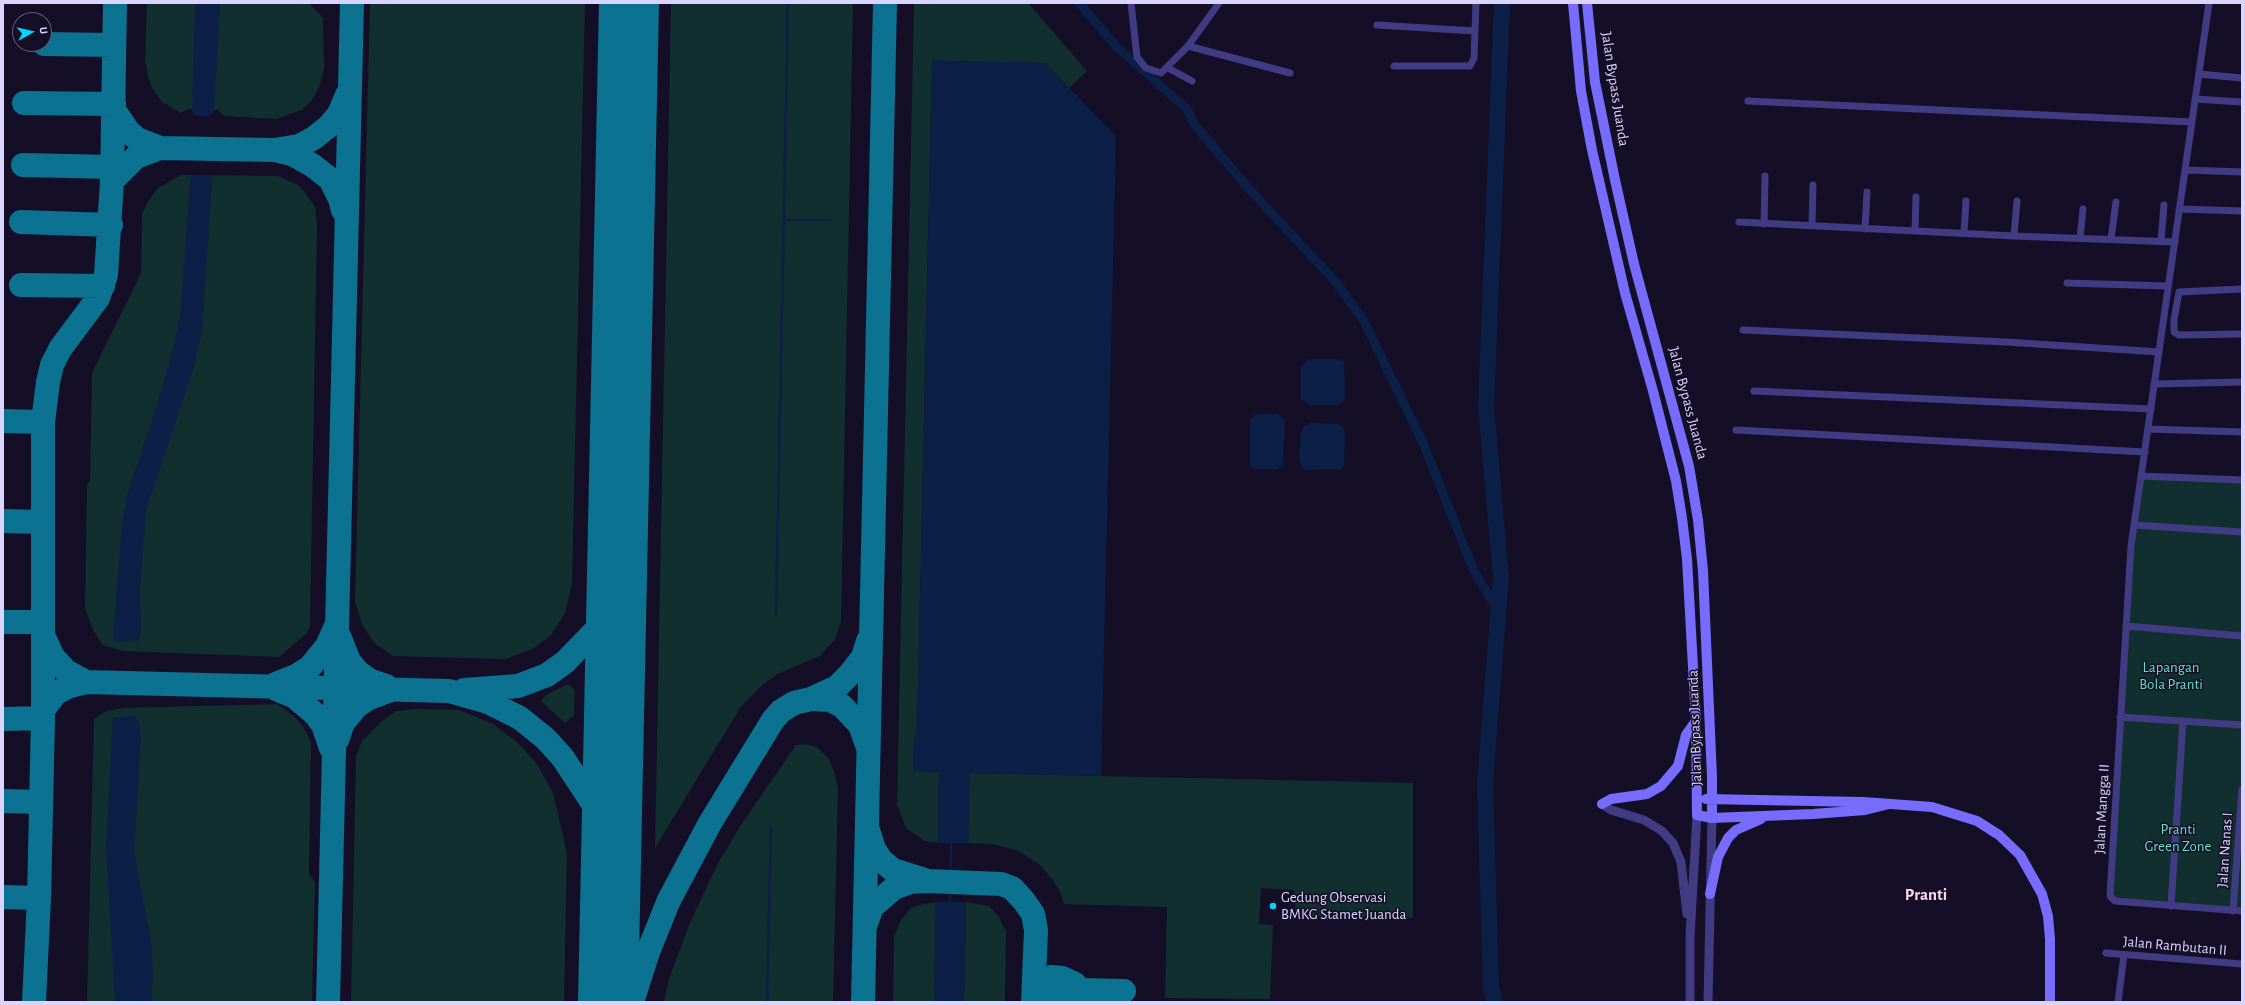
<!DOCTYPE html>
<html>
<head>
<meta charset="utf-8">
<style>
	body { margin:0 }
	#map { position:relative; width:2245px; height:1005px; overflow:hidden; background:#140f26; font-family:"Alegreya Sans",sans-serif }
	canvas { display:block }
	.frame { position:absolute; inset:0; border:4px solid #dbd4ff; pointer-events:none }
	.north { position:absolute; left:12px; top:12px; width:40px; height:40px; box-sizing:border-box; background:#140f26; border:1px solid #645e7d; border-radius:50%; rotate:82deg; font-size:11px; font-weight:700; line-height:16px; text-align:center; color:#dbd4ff }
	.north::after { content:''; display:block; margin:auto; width:14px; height:18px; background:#02d6fd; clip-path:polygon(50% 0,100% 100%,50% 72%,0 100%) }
</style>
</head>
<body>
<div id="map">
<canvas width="2245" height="1005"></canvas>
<div class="frame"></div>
<div class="north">U</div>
</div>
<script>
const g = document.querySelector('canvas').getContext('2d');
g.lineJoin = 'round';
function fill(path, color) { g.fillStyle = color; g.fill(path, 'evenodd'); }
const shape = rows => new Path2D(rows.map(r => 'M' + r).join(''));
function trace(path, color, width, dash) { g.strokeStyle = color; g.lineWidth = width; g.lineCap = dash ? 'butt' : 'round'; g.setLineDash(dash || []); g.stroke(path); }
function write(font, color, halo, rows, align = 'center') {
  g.font = font + ' "Alegreya Sans",sans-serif'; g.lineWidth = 3; g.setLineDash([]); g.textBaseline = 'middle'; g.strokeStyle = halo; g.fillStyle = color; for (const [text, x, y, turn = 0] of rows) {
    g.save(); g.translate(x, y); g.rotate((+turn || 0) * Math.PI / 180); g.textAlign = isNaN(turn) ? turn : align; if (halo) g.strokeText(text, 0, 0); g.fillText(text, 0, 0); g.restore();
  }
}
const green = shape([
	[147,3,309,3,323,18,324,69,320,85,312,100,302,110,276,119,224,116,218,110,188,109,181,113,162,102,152,88,148,76,145,61],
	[370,3,585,3,572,583,565,613,551,635,534,648,506,659,393,656,374,643,362,624,355,602],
	[671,3,853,3,841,621,835,639,820,656,777,674,761,686,740,708,655,848],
	[914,3,1028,3,1087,71,1069,88,1045,63,932,61,917,733,914,742,913,771,939,772,938,843,925,841,906,828,897,805],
	[181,175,278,176,298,185,307,195,315,207,317,224,310,626,306,634,279,657,122,651,103,645,93,630,85,608,87,485,90,481,92,373,141,273,142,214,149,200,158,188],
	[2142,476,2242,481,2242,911,2115,901,2111,896,2130,561],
	[568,684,575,690,574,715,565,723,541,701,546,695],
	[277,704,295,717,304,728,311,742,309,874,315,882,312,1002,87,1002,94,719,107,711,123,708],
	[417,709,459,710,493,724,518,743,537,764,553,793,567,853,564,1002,351,1002,356,757,362,741,381,722,396,711],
	[806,744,818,748,829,759,835,774,838,788,833,1002,664,1002,669,979,689,925,718,863,743,822,796,745],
	[969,773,1413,783,1413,918,1296,916,1294,890,1261,888,1259,924,1273,925,1270,999,1165,998,1167,907,1064,904,1060,892,1053,880,1040,865,1019,851,993,844,968,843],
	[936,902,934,1002,893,1002,894,936,901,920,911,908,923,904],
	[966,902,989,906,999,917,1006,932,1005,1002,964,1002]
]);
const water = shape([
	[195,3,220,3,214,111,208,117,196,116,192,112],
	[932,60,1045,63,1116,136,1101,776,970,773,968,843,938,843,939,772,913,771,914,742,917,733],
	[194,175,208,175,212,180,202,331,194,367,146,510,140,590,141,628,139,641,116,642,113,637,122,524,127,496,164,382,176,338,181,308,190,179],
	[1309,359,1338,359,1344,361,1345,398,1342,403,1338,405,1309,405,1301,399,1301,367],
	[1258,414,1278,414,1285,421,1283,464,1278,469,1254,469,1250,465,1250,420,1253,416],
	[1311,423,1339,424,1343,427,1345,432,1344,465,1341,469,1305,470,1301,466,1299,459,1301,431,1304,426],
	[134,716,139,722,141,736,134,852,151,941,153,971,151,1002,115,1002,106,846,113,717],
	[936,902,966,902,964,1002,934,1002]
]);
const stream = shape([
	[784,220,830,220],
	[776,615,788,3],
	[950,904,951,841],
	[767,1002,771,827]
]);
const canal = shape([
	[1079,3,1117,47,1187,109,1194,124,1250,190,1335,281,1364,321,1423,443,1474,571,1499,612]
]);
const river = shape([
	[1495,1002,1491,988,1485,783,1501,577,1486,407,1502,3]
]);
const taxiway = shape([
	[44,44,114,45],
	[24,103,114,104],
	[114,110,128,131,137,139,160,148],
	[275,150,292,154,312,165,330,179,340,199,343,210],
	[23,165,113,167],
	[112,181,136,157,160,148,274,150,299,146,314,138,329,126,339,114,347,95],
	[21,222,111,225],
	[21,285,103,286],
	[3,421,43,422],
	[3,521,42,522],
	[3,622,43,622],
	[43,635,53,657,66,671,86,682],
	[340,638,349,661,358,672,371,681,386,686],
	[276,684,296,676,310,667,327,646,335,628],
	[276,689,295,697,315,714,323,725,331,748],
	[464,690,518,686,547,675,565,662,597,629,610,606,617,579],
	[811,699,830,700,842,706,860,725,867,745],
	[43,710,56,693,70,686,86,682,449,691,488,702,520,718,546,739,563,758,595,807,611,851],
	[3,719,43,718],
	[337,740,343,723,356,707,367,699,388,691],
	[3,801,41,802],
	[928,881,1001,884,1012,888,1024,901,1033,914,1036,930,1033,1002],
	[3,897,39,898],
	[865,926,872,907,894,888,910,882,928,881,893,870,881,860,874,849,869,833],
	[1034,981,1052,977,1062,978,1075,984,1079,990],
	[1034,985,1040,992,1053,998,1075,995,1079,990,1124,991],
	[34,1002,39,898,43,718,43,422,48,382,52,365,60,349,98,298,106,275,112,181,115,3],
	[328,1002,352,3],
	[632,1002,648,952,669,900,710,823,773,720,781,711,794,703,811,699,837,687,849,675,863,657,868,641],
	[863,1002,885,3]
]);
const runway = shape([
	[608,1002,629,3]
]);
const minor = shape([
	[1131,3,1137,57,1146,68,1161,73,1188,46,1219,3],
	[2209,3,2131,546,2110,896,2115,901,2242,911],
	[1377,25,1475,31],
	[1188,46,1290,73],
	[1394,66,1470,66,1474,58,1476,3],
	[1168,68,1192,81],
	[2199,74,2242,78],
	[2195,99,2242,102],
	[1748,101,2192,122],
	[2185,170,2242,172],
	[2179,209,2242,211],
	[1739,222,2014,236,2175,242],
	[1764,224,1765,176],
	[1812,225,1813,185],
	[1865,229,1867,192],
	[1915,231,1916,197],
	[1964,233,1966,201],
	[2014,236,2017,201],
	[2080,238,2083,209],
	[2111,239,2116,202],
	[2161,241,2164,205],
	[2067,283,2168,286],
	[2242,289,2179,292,2174,320,2174,332,2179,335,2242,334],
	[1743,330,2006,342,2159,352],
	[2154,384,2242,382],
	[1754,391,2151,409],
	[2148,429,2242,432],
	[1736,430,2145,452],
	[2141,476,2242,480],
	[2134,525,2242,532],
	[2126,626,2242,636],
	[2120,717,2242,725],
	[2171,906,2183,721],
	[2233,911,2242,790],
	[2106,953,2242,964],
	[2118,1002,2124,955]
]);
const tertiary = shape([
	[1602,804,1611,810,1644,820,1662,831,1673,843,1681,862,1687,914],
	[1690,1002,1690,937,1697,815],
	[1708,1002,1712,818]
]);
const secondary = shape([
	[1573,3,1581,91,1592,150,1625,293,1653,391,1676,481,1682,518,1687,559,1696,721,1697,815,1712,818,1813,814,1865,810,1889,804],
	[1587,3,1595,82,1615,180,1634,264,1689,466,1698,520,1703,571,1712,777,1712,818],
	[1706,799,1863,802,1932,807,1977,821,1999,835,2020,855,2042,894,2048,916,2050,939,2050,1002],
	[1602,804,1611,799,1647,794,1661,786,1678,766,1686,735,1696,721],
	[1710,894,1718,857,1728,838,1736,830,1761,819]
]);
const markers = [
	[1273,906,4,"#02d6fd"]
];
const streetNames = [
	["Jalan Bypass Juanda",1615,89,81],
	["Jalan Bypass Juanda",1688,403,75],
	["Jalan Bypass Juanda",1695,728,-92],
	["Jalan Mangga II",2102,809,-87],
	["Jalan Nanas I",2225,850,-86],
	["Jalan Rambutan II",2175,946,5]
];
const parkNames = [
	["Lapangan",2171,667],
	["Bola Pranti",2171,684],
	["Pranti",2178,829],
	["Green Zone",2178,846]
];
const poiNames = [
	["Gedung Observasi",1281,897],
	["BMKG Stamet Juanda",1281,914]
];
const quarterNames = [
	["Pranti",1926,895]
];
fill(green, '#122f30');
fill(water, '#0c1f47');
trace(stream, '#0c1f47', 2.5);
trace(canal, '#0c1f47', 9);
trace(river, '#0c1f47', 16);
trace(taxiway, '#0b7292', 24);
trace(runway, '#0b7292', 60);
trace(minor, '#413b84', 7);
trace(tertiary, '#413b84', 9);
trace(secondary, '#776cfe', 10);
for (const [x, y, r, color] of markers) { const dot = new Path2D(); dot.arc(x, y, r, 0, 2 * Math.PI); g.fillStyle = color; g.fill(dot); trace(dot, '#140f26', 1.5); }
write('15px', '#dbd4ff', '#140f26', streetNames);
write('15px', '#60dfc6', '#140f26', parkNames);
write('15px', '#dbd4ff', '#140f26', poiNames, 'left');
write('bold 17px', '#ffd6ee', '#140f26', quarterNames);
</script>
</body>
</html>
